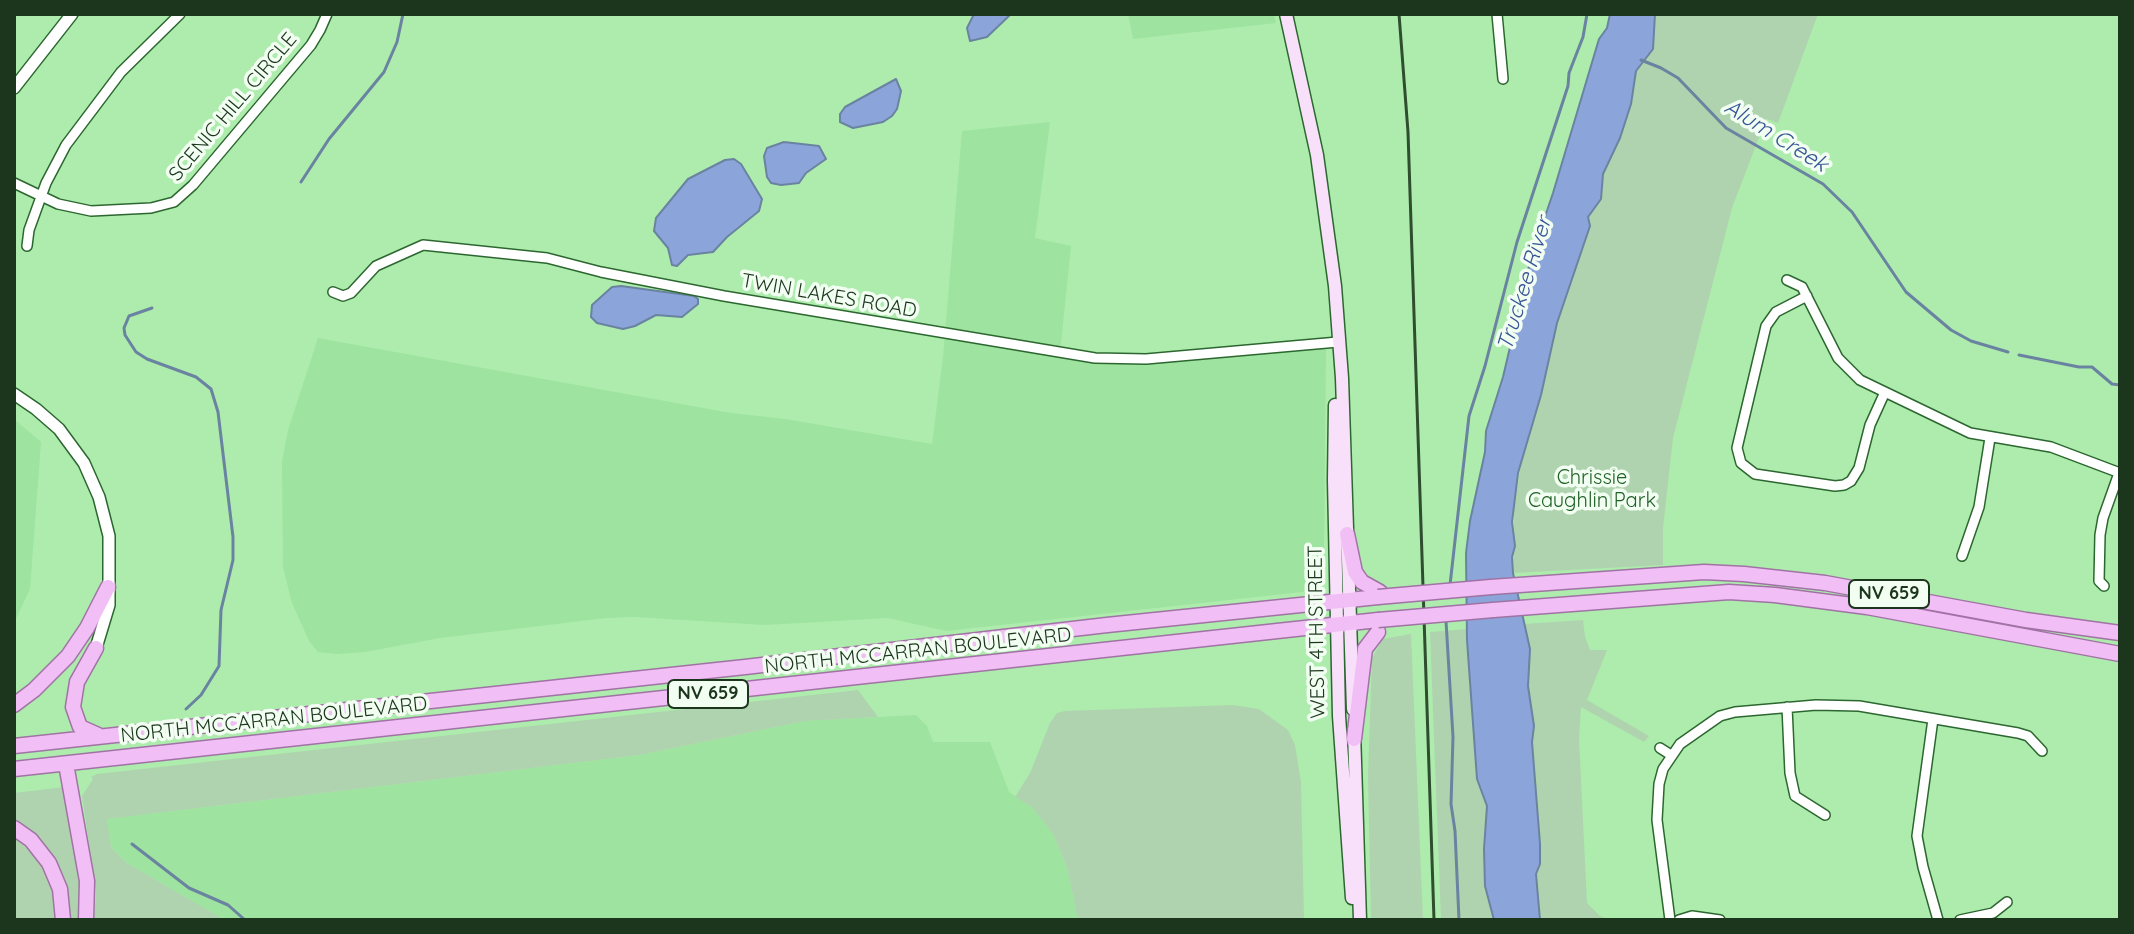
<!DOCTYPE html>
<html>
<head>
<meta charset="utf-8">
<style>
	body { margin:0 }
	#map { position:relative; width:2134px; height:934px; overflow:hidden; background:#adecad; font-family:Quicksand,sans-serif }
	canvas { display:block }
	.frame { position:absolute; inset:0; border:16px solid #1c351d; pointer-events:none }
</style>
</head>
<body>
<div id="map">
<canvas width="2134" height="934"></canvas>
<div class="frame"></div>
</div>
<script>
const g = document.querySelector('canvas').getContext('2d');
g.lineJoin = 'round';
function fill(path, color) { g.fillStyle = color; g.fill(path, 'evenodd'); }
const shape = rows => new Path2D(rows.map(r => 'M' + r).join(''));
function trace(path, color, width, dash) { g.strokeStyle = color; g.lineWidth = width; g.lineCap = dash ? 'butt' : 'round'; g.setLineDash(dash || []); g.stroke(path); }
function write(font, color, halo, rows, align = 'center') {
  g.font = font + ' Quicksand,sans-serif'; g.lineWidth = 7; g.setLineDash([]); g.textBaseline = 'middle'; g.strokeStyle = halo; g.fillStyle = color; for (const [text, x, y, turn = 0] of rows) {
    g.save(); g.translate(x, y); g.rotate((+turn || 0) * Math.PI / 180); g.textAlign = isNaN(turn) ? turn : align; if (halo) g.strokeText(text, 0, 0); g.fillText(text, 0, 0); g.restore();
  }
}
const built = shape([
	[1128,14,1274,14,1276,23,1133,39],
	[1050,122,1035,238,1071,246,1060,353,1095,358,1326,343,1324,557,1323,573,1318,583,1312,588,1302,592,946,631,888,618,765,625,634,617,606,618,440,638,365,652,336,654,318,652,309,641,292,603,283,567,282,461,288,430,318,338,731,413,785,419,932,444,943,357,962,131],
	[14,419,41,442,30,589,14,623],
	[916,715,927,726,933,742,990,742,1009,792,1032,807,1053,834,1067,868,1078,920,225,920,127,863,111,847,107,819,640,755,805,721]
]);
const green = shape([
	[1655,14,1818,14,1778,123,1766,119,1732,208,1673,438,1663,528,1663,565,1513,573,1514,506,1524,445,1541,395,1557,323,1590,226,1588,217,1601,199,1603,174,1620,138,1635,86,1636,71,1647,59],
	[1583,620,1585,637,1590,650,1607,650,1587,700,1649,736,1644,742,1581,707,1579,739,1587,903,1600,916,1610,920,1540,920,1536,874,1540,864,1532,742,1534,726,1528,686,1530,649,1524,624],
	[1467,629,1477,779,1487,806,1485,886,1494,920,1441,920,1430,632],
	[1411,634,1423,920,1371,920,1368,776,1372,658,1383,639],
	[858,690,878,717,805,721,640,755,107,819,111,847,127,863,225,920,94,920,96,892,82,796,93,779,91,777,97,774],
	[1233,705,1259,709,1288,730,1295,745,1301,782,1304,920,1078,920,1067,868,1053,834,1032,807,1015,797,1030,773,1050,723,1057,713,1065,711],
	[65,787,83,888,81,920,68,920,68,901,14,823,14,793],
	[14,838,28,849,46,873,55,900,55,920,14,920]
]);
const water = shape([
	[974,14,1011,14,987,37,970,41,967,28,974,14],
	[1610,14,1655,14,1653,49,1636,71,1631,104,1620,138,1603,174,1601,199,1588,217,1590,226,1557,323,1541,395,1518,473,1512,522,1515,546,1512,557,1513,573,1530,649,1528,686,1534,726,1532,742,1540,844,1540,864,1536,874,1540,920,1494,920,1485,886,1484,849,1487,806,1477,779,1467,640,1466,553,1470,521,1485,452,1486,431,1503,377,1531,258,1553,193,1599,39,1607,28,1610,14],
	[896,79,901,91,897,109,892,116,883,122,853,128,840,122,840,114,845,107,896,79],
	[784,142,819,146,826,159,806,173,799,183,781,185,771,183,767,177,764,156,767,148,784,142],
	[734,159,741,164,762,199,759,211,727,237,713,252,688,255,677,266,672,265,668,248,654,231,656,218,688,179,725,160,734,159],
	[621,286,694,296,698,299,698,304,682,317,656,315,635,326,623,329,597,323,591,317,592,305,612,287,621,286]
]);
const stream = shape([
	[1641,60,1661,68,1678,78,1726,128,1823,184,1852,212,1906,292,1951,330,1971,341,2008,352],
	[301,182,329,139,384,72,397,42,403,14],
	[152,308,129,316,124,328,125,335,136,352,147,359,196,377,211,389,218,412,233,537,233,560,221,610,219,666,201,695,186,709],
	[2019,355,2079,367,2092,367,2112,384,2120,385],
	[1450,585,1469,416,1485,366,1517,242,1568,86,1569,73,1583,37,1587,14],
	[1446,621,1453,737,1451,804,1455,831,1459,920],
	[132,844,189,888,228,905,245,920]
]);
const minor = shape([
	[1497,14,1503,79],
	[14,183,58,204,91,211,151,208,174,202,193,185,311,45,320,30,327,14],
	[27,246,29,230,46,183,66,145,121,72,180,14],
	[1787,280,1802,287,1838,358,1860,380,1970,433,2051,447,2120,473],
	[333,292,343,296,351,293,376,266,423,245,547,258,601,272,724,296,1095,358,1146,359,1338,342],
	[1807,296,1776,312,1766,326,1737,448,1741,463,1755,474,1835,486,1844,485,1851,481,1859,468,1870,425,1885,392],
	[1962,556,1979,507,1990,438],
	[2104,586,2099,581,2100,535,2103,518,2119,473],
	[1787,707,1790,773,1795,796,1825,815],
	[1933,719,1917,836,1923,867,1938,920],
	[1660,748,1671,755],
	[1670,920,1657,820,1659,784,1663,769,1680,744,1720,716,1735,712,1816,705,1859,706,2018,733,2028,736,2042,751],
	[1679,920,1692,916,1720,920],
	[1960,920,1993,913,2007,902]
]);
const tertiary = shape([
	[14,88,72,14],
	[14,394,36,409,59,429,84,463,99,497,109,536,109,605,96,648]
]);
const secondary = shape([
	[1286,14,1317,155,1335,286,1342,378,1353,709],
	[1335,405,1334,480,1339,716,1352,898],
	[1354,731,1360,920]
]);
const primary = shape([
	[1347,534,1355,572,1362,582,1380,592],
	[1491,587,1704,572,1744,574,1825,583,2026,620,2120,633],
	[1493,610,1729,592,1775,595,1867,607,2120,654],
	[96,648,77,682,73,707,80,727,98,735],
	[14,705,34,690,68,656,87,628,108,587],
	[1354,739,1365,649,1378,632],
	[14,746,745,667,1107,625,1378,597],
	[66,764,87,881,86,920],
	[14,769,1378,620],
	[14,828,31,840,49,863,60,889,63,920]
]);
const rail = shape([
	[1399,14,1408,132,1434,920]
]);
const primaryBridge = shape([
	[1378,597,1491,587],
	[1378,620,1493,610]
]);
const shields = [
	[1889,594,80],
	[708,694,80]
];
const shieldNames = [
	["NV 659",1889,594],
	["NV 659",708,694]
];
const streetNames = [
	["SCENIC HILL CIRCLE",233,107,-50],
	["TWIN LAKES ROAD",829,296,10],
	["WEST 4TH STREET",1317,632,-91],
	["NORTH MCCARRAN BOULEVARD",918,651,-6],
	["NORTH MCCARRAN BOULEVARD",274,720,-6]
];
const parkNames = [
	["Chrissie",1592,478],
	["Caughlin Park",1592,501]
];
const waterNames = [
	["Alum Creek",1776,136,32],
	["Truckee River",1525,284,-73]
];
fill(built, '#9ee39f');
fill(green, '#afd3ae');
fill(water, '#8ba5da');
trace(water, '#6a83a1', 2);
trace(stream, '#6a83a1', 3);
trace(minor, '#2c6730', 12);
trace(tertiary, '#2c6730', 14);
trace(secondary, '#2c6730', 15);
trace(primary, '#a173a5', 17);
trace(minor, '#fff', 9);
trace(tertiary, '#fff', 11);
trace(secondary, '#f8dffa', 12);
trace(primary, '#f1bff5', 14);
trace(rail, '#2f4d2f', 3);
trace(primaryBridge, '#a173a5', 17, []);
trace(primaryBridge, '#f1bff5', 14);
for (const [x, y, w] of shields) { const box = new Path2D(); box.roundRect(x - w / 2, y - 14, w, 28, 6); g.fillStyle = '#f1fef1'; g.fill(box); trace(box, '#1c351d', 2); }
write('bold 18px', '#1c351d', null, shieldNames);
write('20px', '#1c351d', '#f1fef1', streetNames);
write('20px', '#206126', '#f1fef1', parkNames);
write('italic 22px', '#375496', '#f1fef1', waterNames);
</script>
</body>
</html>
